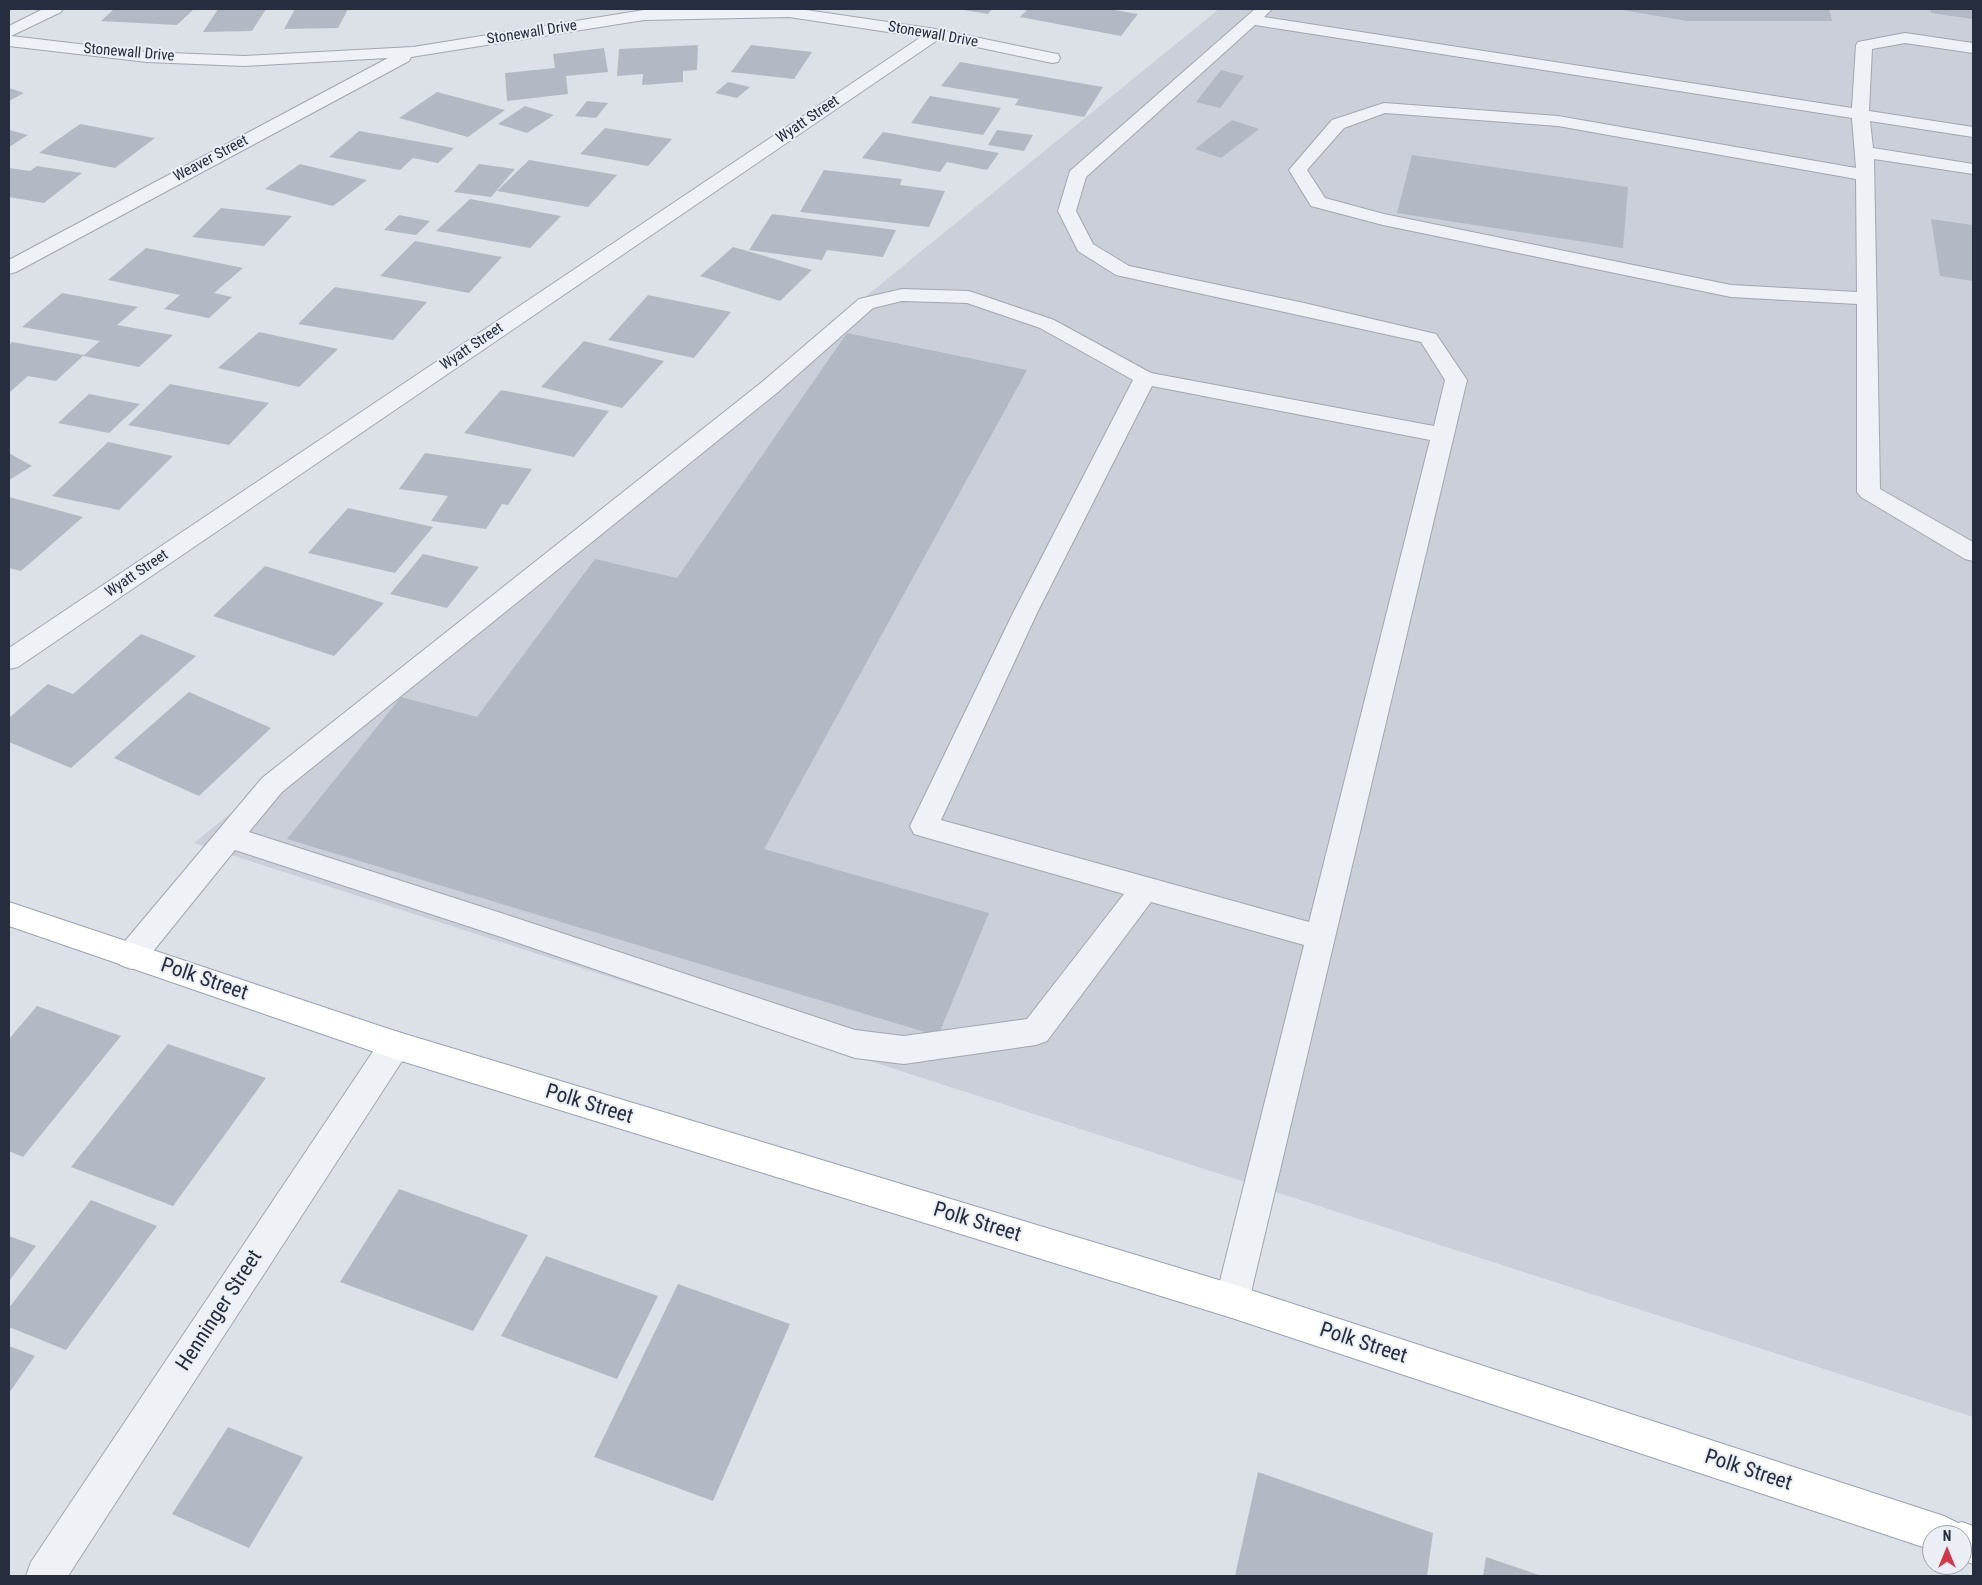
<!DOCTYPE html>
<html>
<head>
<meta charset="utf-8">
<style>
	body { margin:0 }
	#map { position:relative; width:1982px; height:1585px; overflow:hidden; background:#dce0e7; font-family:"Roboto Condensed",sans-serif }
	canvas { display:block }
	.frame { position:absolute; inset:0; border:10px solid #252d3e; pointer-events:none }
	.north { position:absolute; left:1922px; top:1525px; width:50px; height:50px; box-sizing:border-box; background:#ebeff5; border:1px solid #9ca1ac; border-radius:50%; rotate:0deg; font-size:14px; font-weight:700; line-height:20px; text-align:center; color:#252d3e }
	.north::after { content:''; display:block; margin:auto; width:18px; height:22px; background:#d5374a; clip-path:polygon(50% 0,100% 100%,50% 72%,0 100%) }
</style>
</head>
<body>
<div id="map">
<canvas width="1982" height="1585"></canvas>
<div class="frame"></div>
<div class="north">N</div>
</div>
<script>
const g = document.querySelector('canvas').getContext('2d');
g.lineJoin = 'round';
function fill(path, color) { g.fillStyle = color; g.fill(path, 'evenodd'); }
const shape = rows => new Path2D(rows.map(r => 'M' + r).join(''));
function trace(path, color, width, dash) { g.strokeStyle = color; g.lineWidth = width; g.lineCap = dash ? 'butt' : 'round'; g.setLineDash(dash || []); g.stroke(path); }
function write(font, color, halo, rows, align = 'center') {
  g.font = font + ' "Roboto Condensed",sans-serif'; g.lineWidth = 4; g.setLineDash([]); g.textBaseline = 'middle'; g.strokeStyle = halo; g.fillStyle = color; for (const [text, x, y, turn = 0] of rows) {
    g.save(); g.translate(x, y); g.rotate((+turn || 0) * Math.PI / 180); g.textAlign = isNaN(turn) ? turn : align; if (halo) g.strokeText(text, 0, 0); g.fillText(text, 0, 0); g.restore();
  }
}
const built = shape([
	[1219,9,1973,9,1973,1417,194,843]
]);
const building = shape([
	[114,9,194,9,177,25,101,21],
	[218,9,266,9,252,31,203,32],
	[295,9,348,9,338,28,284,29],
	[958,9,992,9,988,14],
	[1028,9,1108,9,1138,14,1121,36,1020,17],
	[1616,9,1829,9,1832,21,1687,21],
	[1930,9,1973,9,1973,19,1931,13],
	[698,45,697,70,683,71,683,82,642,85,643,74,617,76,619,49],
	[751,45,812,52,794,79,731,72],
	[604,48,608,72,566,76,568,94,507,101,505,73,555,68,553,54],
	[960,62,1051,78,1103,87,1084,117,1015,105,1019,99,941,86],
	[1221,70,1244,76,1220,108,1196,102],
	[728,82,750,87,737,98,715,93],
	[9,88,24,93,9,101],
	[437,92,505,110,468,137,399,118],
	[930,96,1001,108,983,135,911,123],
	[587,101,608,103,596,118,575,116],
	[525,106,554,115,527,133,498,124],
	[1232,120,1259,129,1221,158,1195,149],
	[80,124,155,138,115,168,39,153],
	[605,128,672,139,648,166,580,154],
	[9,130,28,135,9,147],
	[997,130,1033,135,1024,151,988,145],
	[359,131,454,148,438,163,413,158,400,170,329,157],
	[883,132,999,153,987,170,947,162,940,172,862,158],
	[1412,155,1628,187,1623,248,1397,213],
	[529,160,617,175,588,207,497,191],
	[300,164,367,180,333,206,265,189],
	[479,164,515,169,491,197,454,192],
	[37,166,82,173,44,203,9,197,9,168,30,171],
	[824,170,902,179,900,185,945,191,929,227,800,212],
	[470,199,561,216,530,248,436,231],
	[221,208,292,216,264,246,192,237],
	[772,214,896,230,883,257,827,250,822,260,749,250],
	[399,215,430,221,416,235,384,230],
	[1931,219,1973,225,1973,281,1940,276],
	[415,241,502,257,469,293,380,276],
	[733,247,744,250,812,270,780,301,700,276],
	[146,248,243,268,214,293,232,297,209,318,164,309,180,295,108,280],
	[335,287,427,302,393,340,298,324],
	[62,293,138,307,117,325,173,335,139,367,83,356,100,341,22,327],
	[648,295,731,312,694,358,608,340],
	[259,332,338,349,299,387,218,368],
	[847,333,1027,370,764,849,989,913,938,1036,287,839,401,697,477,717,595,559,677,578],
	[584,341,664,361,622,408,541,387],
	[12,342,84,355,56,381,28,376,9,393,9,345],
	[170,384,269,403,229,445,128,425],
	[501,390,609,411,574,457,464,433],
	[89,394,140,404,109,433,58,423],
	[108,442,173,456,119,510,52,496],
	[9,453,32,466,9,480],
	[425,453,532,469,508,505,502,504,486,529,431,521,448,496,399,489],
	[9,497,83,517,21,571,9,568],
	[348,508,433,527,395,573,308,553],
	[423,554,479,567,447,608,390,594],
	[265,566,384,603,334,656,213,616],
	[141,634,196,656,71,768,9,742,9,718,48,684,73,694],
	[189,692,271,728,199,796,114,758],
	[37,1006,121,1036,23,1157,9,1151,9,1039],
	[168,1044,266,1078,173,1206,71,1167],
	[399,1189,528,1235,473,1331,340,1282],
	[91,1200,157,1226,66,1350,9,1327,9,1308],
	[9,1236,36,1246,9,1281],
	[546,1256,658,1296,617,1379,501,1336],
	[678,1284,790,1324,713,1501,594,1457],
	[9,1346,35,1356,9,1393],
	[228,1427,303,1457,249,1548,172,1514],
	[1258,1472,1433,1533,1427,1576,1235,1576],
	[1486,1557,1542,1576,1483,1576]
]);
const minor = shape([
	[43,9,63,9,61,12,11,36,147,52,244,56,413,47,644,10,799,9,936,29,1052,53,1058,54,1060,58,1058,62,1052,63,939,39,18,667,9,669,9,648,921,37,789,17,644,20,411,57,409,61,16,272,9,274,9,260,388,58,244,66,147,62,9,46,9,26,43,9],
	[1255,9,1272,9,1264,17,1852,108,1856,45,1858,42,1905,33,1973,43,1973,53,1905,43,1872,49,1869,111,1973,127,1973,137,1870,121,1873,148,1973,164,1973,174,1874,159,1880,489,1973,542,1973,561,1965,559,1861,497,1857,492,1857,304,1731,297,1383,225,1311,206,1289,170,1332,120,1384,103,1558,116,1856,168,1852,118,1255,25,1086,177,1076,211,1093,244,1129,266,1304,303,1436,334,1467,380,1249,1301,1244,1313,1232,1318,1220,1313,1215,1301,1304,945,1151,902,1047,1041,1036,1045,904,1064,855,1058,501,937,235,850,142,965,131,969,120,965,116,956,120,947,262,778,762,382,859,299,902,289,969,291,1054,320,1151,373,1434,426,1445,380,1421,342,1116,275,1078,251,1058,211,1070,171,1255,9],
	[1385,113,1558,126,1856,179,1857,292,1731,285,1384,214,1325,198,1307,170,1344,128,1385,113],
	[902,301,967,303,1040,328,1133,380,1013,613,910,826,914,834,924,837,1124,894,1027,1019,904,1036,855,1030,501,913,249,832,282,792,778,392,873,308,902,301],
	[1152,386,1430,440,1309,922,941,820,1037,613,1152,386],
	[395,1031,406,1035,411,1045,406,1055,68,1576,26,1576,31,1562,384,1035,395,1031]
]);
const major = shape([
	[9,902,395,1031,1232,1284,1944,1516,1958,1523,1962,1522,1973,1526,1973,1564,1962,1560,1962,1535,1932,1535,1932,1550,1232,1318,395,1059,9,926,9,902]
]);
const farStreetnames = [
	["Stonewall Drive",532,33,-9],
	["Stonewall Drive",933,35,10],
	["Stonewall Drive",129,53,5],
	["Wyatt Street",808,120,-34],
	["Weaver Street",211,159,-28],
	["Wyatt Street",472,347,-34],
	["Wyatt Street",137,574,-34]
];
const nearStreetnames = [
	["Polk Street",204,980,19],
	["Polk Street",589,1105,17],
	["Polk Street",977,1223,17],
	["Henninger Street",220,1311,-57],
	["Polk Street",1363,1344,18],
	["Polk Street",1748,1471,18]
];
fill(built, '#cacfd9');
fill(building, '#b3b9c4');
trace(minor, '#a1a7b1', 2);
trace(major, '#9aa3b3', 2);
fill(minor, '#eef1f5');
fill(major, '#fff');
write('15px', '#252d3e', '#ebeff5', farStreetnames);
write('21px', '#252d3e', '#ebeff5', nearStreetnames);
</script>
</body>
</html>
